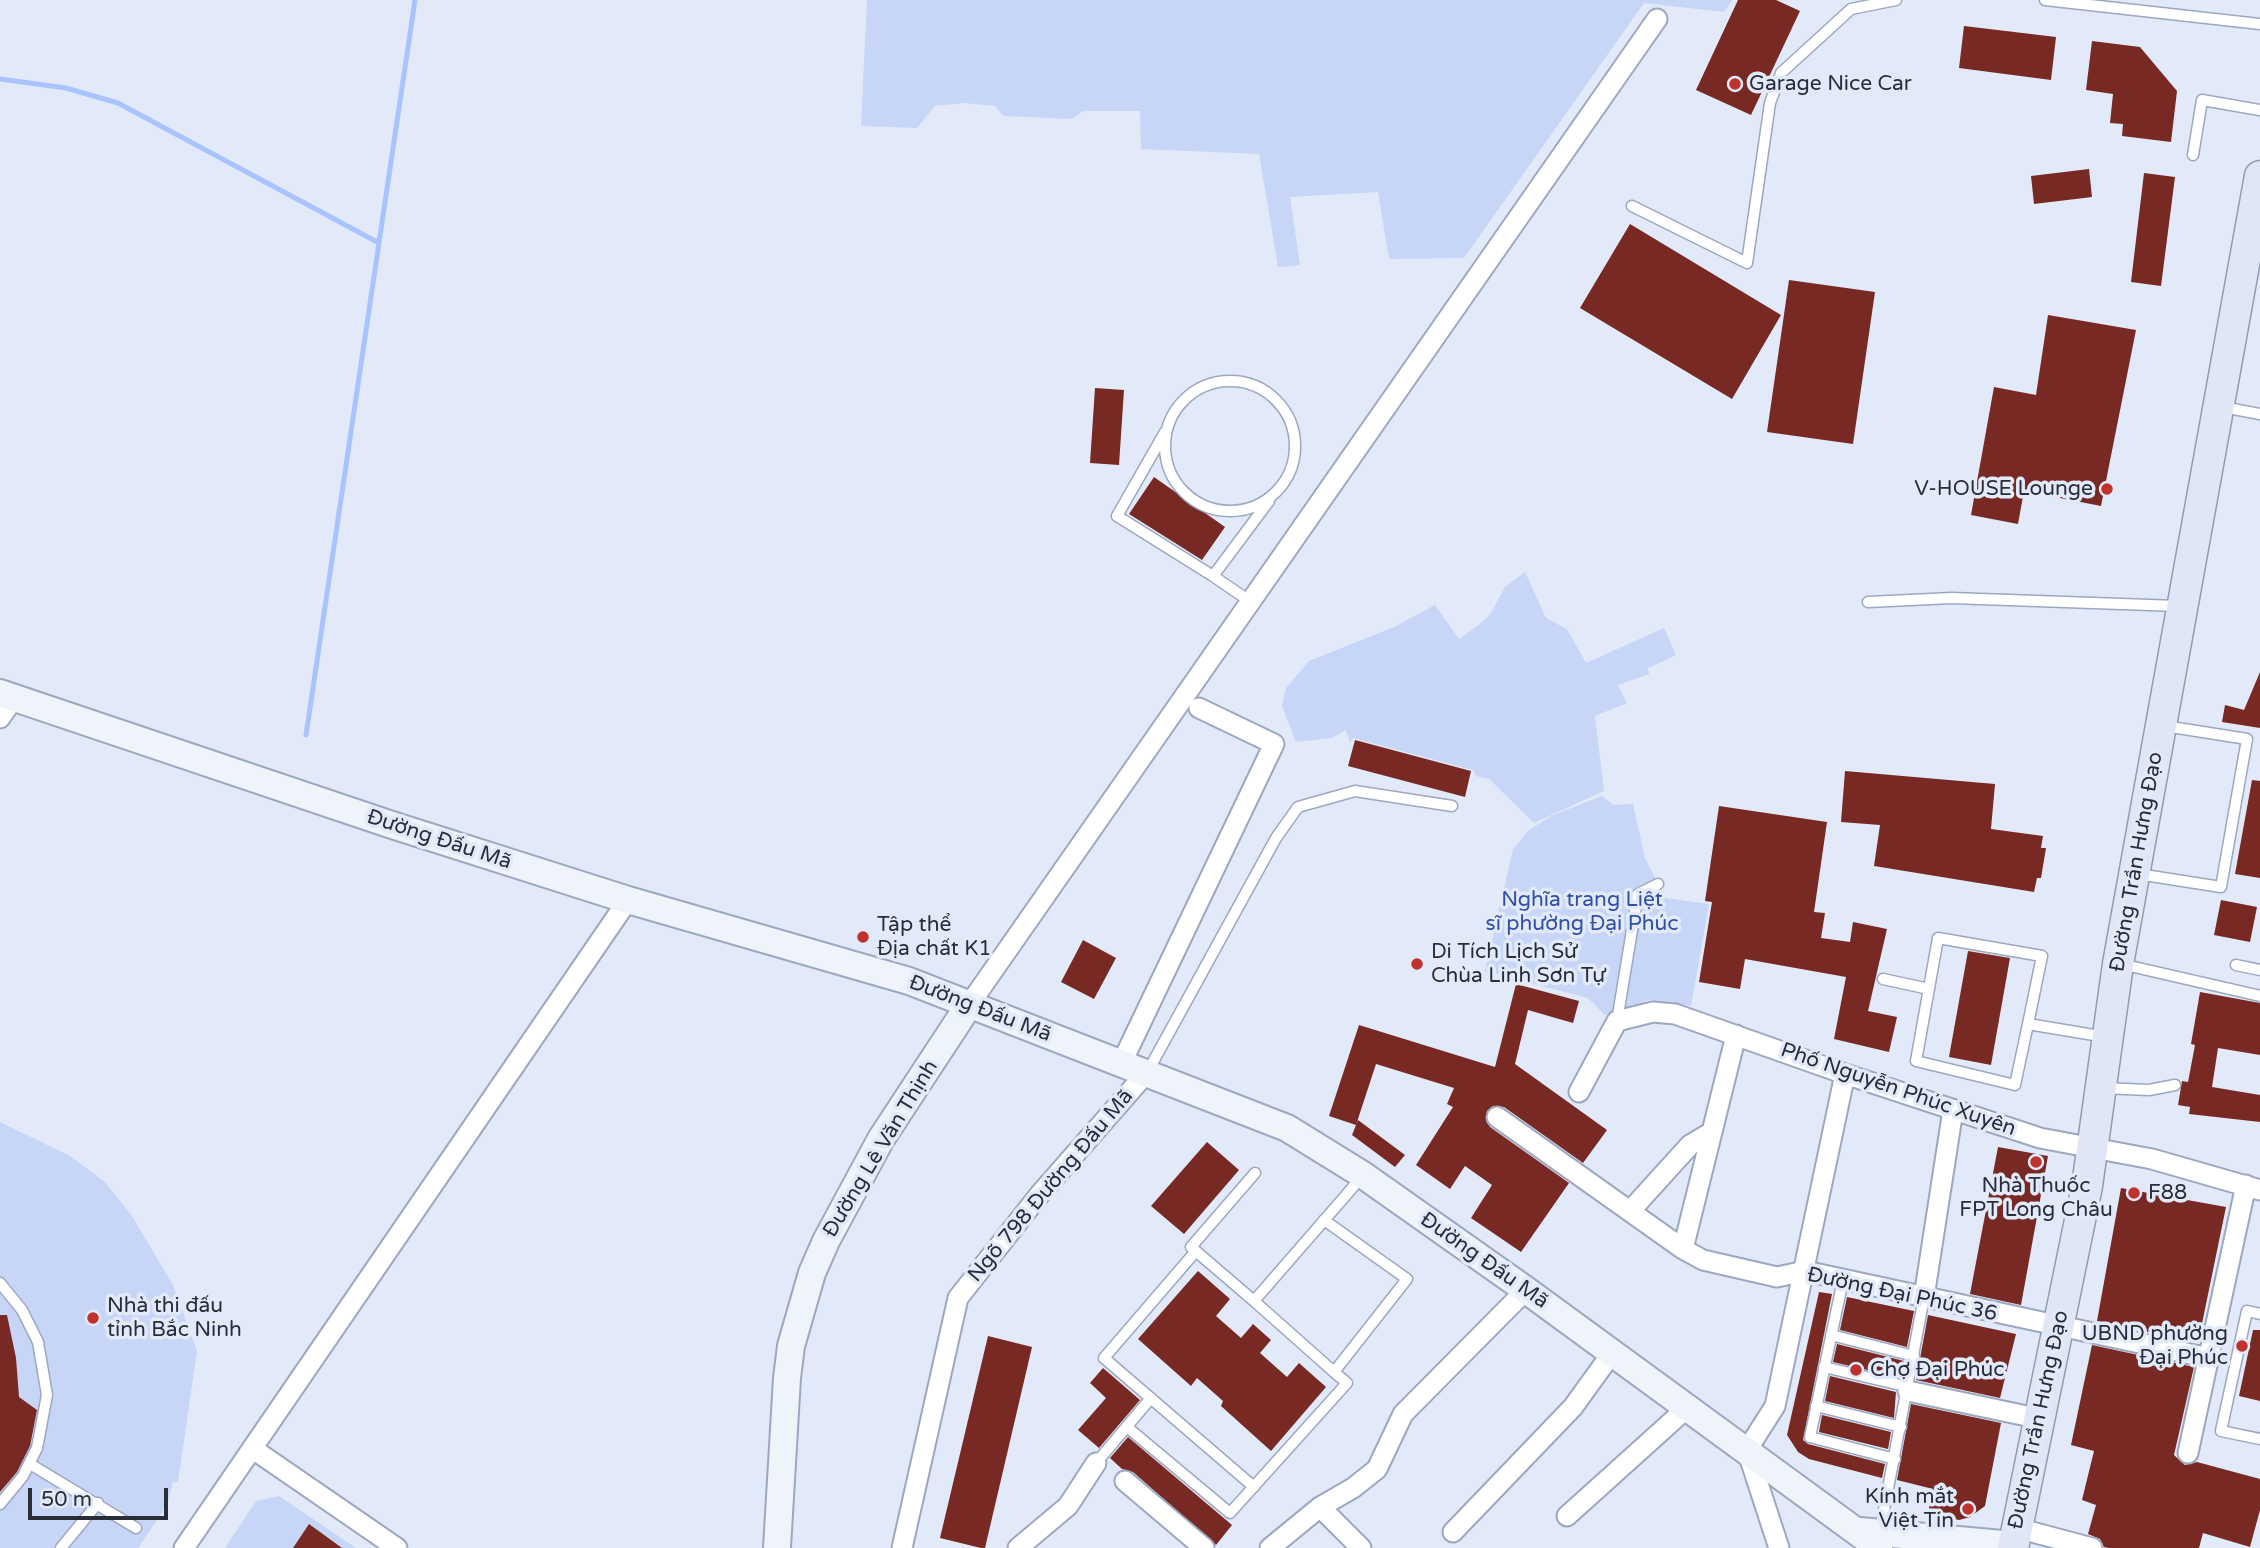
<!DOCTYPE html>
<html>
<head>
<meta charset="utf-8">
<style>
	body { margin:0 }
	#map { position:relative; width:2260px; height:1548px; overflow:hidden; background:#e2eafa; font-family:"Varela Round",sans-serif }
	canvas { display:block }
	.scale { position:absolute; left:28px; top:1488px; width:140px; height:32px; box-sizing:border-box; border:4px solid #292d37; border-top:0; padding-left:9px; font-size:21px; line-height:24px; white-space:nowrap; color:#292d37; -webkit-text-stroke:5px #e2eafa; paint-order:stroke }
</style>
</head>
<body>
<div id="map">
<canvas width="2260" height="1548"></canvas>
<div class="scale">50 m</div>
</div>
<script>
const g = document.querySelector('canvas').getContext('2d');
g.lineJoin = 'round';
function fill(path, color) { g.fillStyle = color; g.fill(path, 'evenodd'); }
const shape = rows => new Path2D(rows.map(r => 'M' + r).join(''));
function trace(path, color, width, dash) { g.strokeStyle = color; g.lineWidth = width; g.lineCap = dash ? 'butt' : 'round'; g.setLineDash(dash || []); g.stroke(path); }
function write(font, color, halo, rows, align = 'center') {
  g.font = font + ' "Varela Round",sans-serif'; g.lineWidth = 7; g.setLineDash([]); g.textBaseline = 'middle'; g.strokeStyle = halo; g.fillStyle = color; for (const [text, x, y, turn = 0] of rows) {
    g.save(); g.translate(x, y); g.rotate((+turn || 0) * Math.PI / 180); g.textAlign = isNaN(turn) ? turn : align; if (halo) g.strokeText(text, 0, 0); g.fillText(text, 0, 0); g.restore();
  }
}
const green = shape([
	[867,0,1732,0,1724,12,1644,3,1464,258,1389,259,1378,192,1290,197,1300,265,1278,267,1259,154,1141,149,1140,111,1083,111,1072,119,1003,116,995,106,964,103,935,106,917,128,861,126],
	[1525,572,1546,618,1567,629,1586,663,1664,628,1676,655,1648,668,1649,674,1618,685,1627,703,1595,716,1604,791,1534,823,1489,779,1476,776,1473,770,1353,738,1350,743,1346,730,1332,738,1296,742,1282,706,1286,688,1309,661,1394,627,1435,605,1459,639,1480,624,1491,613,1505,587],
	[1602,796,1613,805,1633,804,1645,858,1666,898,1709,904,1691,1006,1649,1000,1605,1015,1588,998,1485,971,1513,849,1529,830,1553,815],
	[0,1122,70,1156,105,1182,132,1216,173,1285,197,1351,178,1482,173,1482,167,1505,138,1548,0,1548],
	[279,1496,356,1548,225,1548,256,1501]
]);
const stream = shape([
	[0,79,66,88,118,103,379,243],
	[306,735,415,0]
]);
const building = shape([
	[1738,0,1776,0,1800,11,1751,115,1696,90],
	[1964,26,2056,37,2051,80,1959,68],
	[2092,41,2140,47,2177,91,2171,142,2122,136,2123,124,2110,123,2113,94,2086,90],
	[2089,169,2092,197,2034,204,2031,176],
	[2144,173,2175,177,2161,286,2131,282],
	[1630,224,1781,315,1732,399,1580,308],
	[1789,280,1875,292,1853,444,1767,432],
	[2048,315,2136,330,2101,506,2024,491,2018,524,1971,515,1994,387,2036,395],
	[1095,388,1124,390,1119,465,1090,463],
	[1154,477,1225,527,1202,560,1129,514],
	[2260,672,2260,728,2222,722,2225,705,2244,710],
	[1355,740,1471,771,1465,797,1348,766],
	[1845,771,1995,784,1991,829,2043,836,2041,848,2046,848,2041,878,2037,878,2034,892,1874,866,1880,825,1841,822],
	[2252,780,2260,781,2260,878,2235,874],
	[1719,806,1827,822,1814,912,1825,913,1821,938,1850,942,1853,922,1887,929,1868,1011,1897,1017,1889,1052,1834,1039,1846,977,1745,959,1740,989,1699,982,1712,902,1705,901],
	[2221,900,2257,907,2250,942,2214,935],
	[1083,940,1116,958,1094,999,1061,982],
	[1968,951,2010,958,1991,1065,1949,1057],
	[1516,984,1579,1001,1573,1023,1528,1010,1515,1064,1607,1130,1583,1163,1504,1107,1493,1106,1487,1111,1486,1121,1490,1127,1569,1183,1521,1252,1471,1218,1492,1185,1465,1166,1450,1189,1416,1165,1453,1107,1447,1104,1454,1088,1376,1064,1356,1125,1329,1116,1359,1025,1495,1067],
	[2200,992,2260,1003,2260,1055,2218,1048,2212,1087,2260,1095,2260,1122,2189,1114,2190,1107,2178,1105,2182,1081,2188,1082,2195,1045,2191,1044],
	[1358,1120,1405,1155,1395,1167,1352,1135],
	[1207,1142,1239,1170,1184,1234,1151,1206],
	[1998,1147,2048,1156,2021,1305,1970,1294],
	[2121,1188,2226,1207,2198,1343,2097,1321],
	[1198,1271,1230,1299,1216,1316,1241,1338,1253,1324,1271,1340,1260,1353,1287,1377,1299,1363,1326,1387,1271,1451,1221,1406,1223,1401,1197,1378,1191,1386,1138,1339],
	[1819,1292,1832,1294,1803,1440,1808,1444,1885,1464,1882,1478,1809,1459,1798,1452,1787,1435],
	[1847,1297,1914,1311,1907,1347,1840,1330],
	[0,1315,7,1315,16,1358,19,1397,37,1410,30,1446,17,1472,0,1492],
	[1928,1315,2016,1334,2000,1398,1916,1380],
	[2253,1330,2260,1330,2260,1401,2239,1396],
	[988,1336,1032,1347,985,1548,981,1548,940,1538],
	[1837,1344,1904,1361,1901,1378,1833,1362],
	[2092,1345,2194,1367,2174,1455,2185,1465,2197,1462,2260,1479,2260,1510,2250,1547,2203,1533,2199,1548,2109,1548,2104,1547,2100,1539,2088,1534,2096,1505,2082,1500,2094,1451,2071,1445],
	[1103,1368,1140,1400,1099,1448,1078,1430,1106,1398,1090,1383],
	[1830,1376,1896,1392,1894,1418,1825,1401],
	[1911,1404,2001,1423,1985,1506,1970,1517,1959,1520,1928,1513,1933,1489,1897,1480],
	[1822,1415,1891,1432,1888,1449,1819,1432],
	[1128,1437,1232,1525,1216,1545,1133,1472,1122,1469,1110,1458],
	[309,1524,342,1548,293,1548]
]);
const lane = shape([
	[2045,0,2260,24],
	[2193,155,2202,100,2260,110],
	[1632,206,1747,263,1770,103,1781,73,1851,9,1896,0],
	'1165 446a65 65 0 1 1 130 0a65 65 0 1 1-130 0Z',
	[2223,407,2260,414],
	[1165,432,1117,516,1213,576],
	[1251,602,1213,576,1269,501],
	[1868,602,1952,598,2178,606],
	[2138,874,2221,887,2247,739,2165,726],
	[2121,964,2260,996],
	[2236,965,2260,970],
	[1883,979,1929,989],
	[1617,1021,1638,894,1658,884],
	[2028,1024,2042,956,1938,938,1916,1061,2015,1085,2028,1024,2106,1037],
	[1148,1071,1276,838,1298,807,1355,791,1452,806],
	[2103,1088,2149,1090,2175,1085],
	[1324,1220,1407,1279,1334,1372,1254,1301,1347,1194,1363,1175],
	[1196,1251,1104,1358,1254,1487],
	[1843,1280,1810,1437,1895,1459],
	[0,1283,22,1310,38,1342,47,1395,37,1448,23,1476,0,1504],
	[1254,1301,1191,1247,1255,1173],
	[1831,1335,1914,1356],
	[1824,1367,1909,1387],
	[1816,1406,1901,1427],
	[1127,1427,1230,1513,1347,1383,1334,1372],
	[2260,1439,2221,1431,2247,1311,2260,1314],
	[1096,1463,1151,1398],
	[30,1464,136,1528],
	[1880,1531,1924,1297],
	[61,1548,98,1503]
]);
const street = shape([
	[0,718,14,698],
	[969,1005,1657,19],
	[1122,1062,1274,744,1199,708],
	[1579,1092,1617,1021,1653,1012,1675,1014,1845,1074,2040,1138,2152,1159,2260,1190],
	[1497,1117,1683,1249,1703,1260,1777,1277,1805,1271,2209,1358],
	[1631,1210,1690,1145,1712,1132],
	[1683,1249,1736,1035],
	[1924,1297,1953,1110],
	[1908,1391,2041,1419],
	[253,1449,397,1548],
	[2188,1453,2246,1185],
	[1125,1481,1204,1548],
	[1320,1507,1361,1548],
	[1567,1516,1688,1407],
	[2017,1528,2092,1548],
	[1453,1532,1573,1407,1612,1353],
	[184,1548,628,900],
	[902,1548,958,1298,1040,1194,1148,1071],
	[1018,1548,1068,1506,1096,1463],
	[1270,1548,1320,1507,1353,1488,1377,1469,1403,1414,1526,1290],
	[1779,1548,1747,1450,1775,1406,1845,1074]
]);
const secondary = shape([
	[0,693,389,824,628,900,909,981,1287,1128,1363,1175,1526,1290,1879,1548],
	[1860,1531,2013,1545],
	[777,1548,787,1378,791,1346,812,1273,826,1241,881,1139,969,1005]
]);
const primary = shape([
	[2013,1548,2087,1186,2118,964,2260,176]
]);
const markers = [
	[1735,84,7,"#c0322c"],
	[2107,489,7,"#c0322c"],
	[863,937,7,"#c0322c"],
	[1417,964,7,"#c0322c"],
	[2036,1162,7,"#c0322c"],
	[2134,1193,7,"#c0322c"],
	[93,1318,7,"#c0322c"],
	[2242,1346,7,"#c0322c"],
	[1856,1370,7,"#c0322c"],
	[1968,1509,7,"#c0322c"]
];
const poiNames = [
	["Garage Nice Car",1749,84],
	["V-HOUSE Lounge",2093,489,"right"],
	["Tập thể",877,925],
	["Địa chất K1",877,949],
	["Di Tích Lịch Sử",1431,952],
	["Chùa Linh Sơn Tự",1431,976],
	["Nhà Thuốc",2036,1186,"center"],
	["FPT Long Châu",2036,1210,"center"],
	["F88",2148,1193],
	["Nhà thi đấu",107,1306],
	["tỉnh Bắc Ninh",107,1330],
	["UBND phường",2228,1334,"right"],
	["Đại Phúc",2228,1358,"right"],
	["Chợ Đại Phúc",1870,1370],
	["Kính mắt",1954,1497,"right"],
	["Việt Tin",1954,1521,"right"]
];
const streetNames = [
	["Đường Đấu Mã",439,840,18],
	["Đường Trần Hưng Đạo",2137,862,-80],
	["Đường Đấu Mã",980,1009,21],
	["Phố Nguyễn Phúc Xuyên",1898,1090,19],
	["Đường Lê Văn Thịnh",881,1149,-59],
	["Ngõ 798 Đường Đấu Mã",1051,1186,-50],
	["Đường Đấu Mã",1484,1261,35],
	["Đường Đại Phúc 36",1902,1295,12],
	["Đường Trần Hưng Đạo",2039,1420,-78]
];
const parkNames = [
	["Nghĩa trang Liệt",1582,900],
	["sĩ phường Đại Phúc",1582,924]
];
fill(green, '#c7d5f6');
trace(stream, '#a9c3ff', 5);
fill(building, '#782923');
trace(lane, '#9ca7c0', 13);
trace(street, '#9ca7c0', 23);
trace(secondary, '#9ca7c0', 30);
trace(primary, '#929baf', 33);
trace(lane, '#fff', 10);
trace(street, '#fff', 19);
trace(secondary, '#eff3fa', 26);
trace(primary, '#e0e6f5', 30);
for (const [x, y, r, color] of markers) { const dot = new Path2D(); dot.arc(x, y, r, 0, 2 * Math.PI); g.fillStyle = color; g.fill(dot); trace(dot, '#e2eafa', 2.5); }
write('21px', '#292d37', '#e2eafa', poiNames, 'left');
write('21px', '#292d37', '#e2eafa', streetNames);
write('21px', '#324fa5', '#e2eafa', parkNames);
</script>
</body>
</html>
